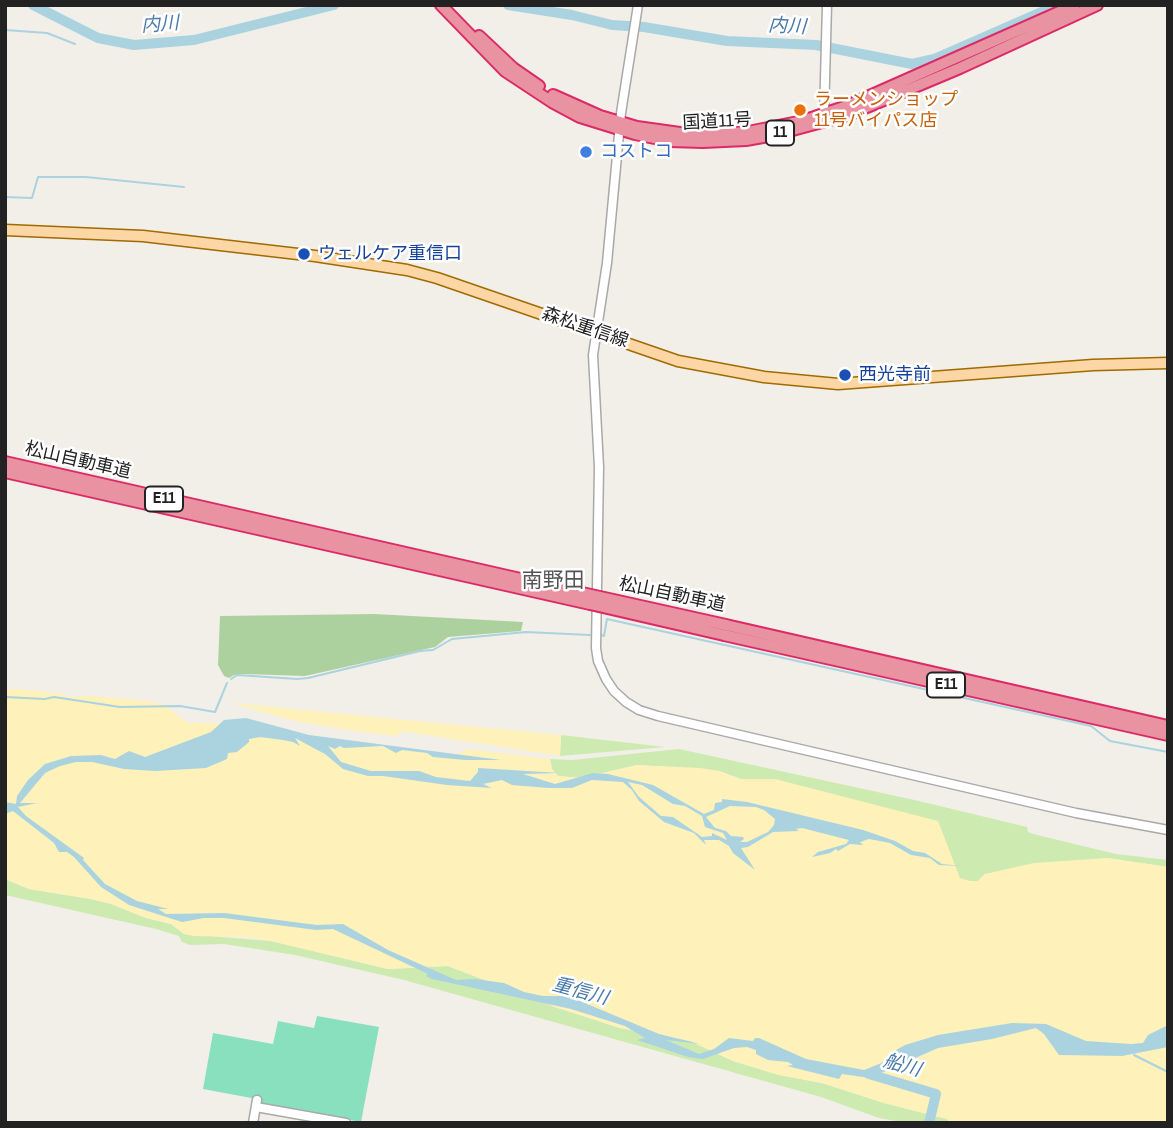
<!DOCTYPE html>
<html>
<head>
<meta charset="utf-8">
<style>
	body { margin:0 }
	#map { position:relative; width:1173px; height:1128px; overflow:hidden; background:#f2efe9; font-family:"Archivo Narrow",sans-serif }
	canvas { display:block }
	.frame { position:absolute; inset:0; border:7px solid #222; pointer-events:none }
</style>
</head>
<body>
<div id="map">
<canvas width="1173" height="1128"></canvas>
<div class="frame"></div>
</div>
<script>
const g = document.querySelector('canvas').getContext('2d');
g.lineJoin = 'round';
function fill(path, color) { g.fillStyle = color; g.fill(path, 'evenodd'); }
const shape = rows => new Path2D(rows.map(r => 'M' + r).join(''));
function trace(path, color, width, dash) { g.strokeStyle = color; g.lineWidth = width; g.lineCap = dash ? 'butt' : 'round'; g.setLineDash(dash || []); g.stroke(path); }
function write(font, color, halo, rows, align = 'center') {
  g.font = font + ' "Archivo Narrow","Noto Sans JP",sans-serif'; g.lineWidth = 5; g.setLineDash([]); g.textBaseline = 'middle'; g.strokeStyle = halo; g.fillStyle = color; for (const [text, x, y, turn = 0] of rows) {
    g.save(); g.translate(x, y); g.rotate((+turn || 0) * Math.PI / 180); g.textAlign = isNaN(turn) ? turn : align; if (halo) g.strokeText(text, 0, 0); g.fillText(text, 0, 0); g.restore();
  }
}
const grass = shape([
	[561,735,665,747,560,756],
	[679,749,919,801,1027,827,1028,832,1033,834,1116,854,1168,860,1168,867,1107,858,985,874,978,881,970,882,960,879,775,779,741,779,719,771,637,765,581,778,558,776,552,769,550,759,572,760],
	[5,879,29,889,91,899,112,904,146,918,171,924,184,934,271,941,388,969,448,966,555,1007,620,1028,690,1041,733,1061,779,1075,822,1083,884,1103,947,1119,950,1123,907,1123,879,1118,821,1097,404,980,295,955,224,944,190,945,182,942,179,936,156,929,5,895]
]);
const forest = shape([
	[375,614,523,622,521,631,448,637,435,647,305,676,243,674,234,675,229,678,224,676,218,665,220,616]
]);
const sand = shape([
	[16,689,63,694,68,697,91,696,147,701,162,704,188,723,226,723,288,741,316,738,452,756,468,749,550,759,552,769,558,776,581,778,637,765,700,768,719,771,741,779,775,779,938,821,960,878,970,881,978,881,985,874,1034,863,1107,858,1168,867,1168,1123,950,1123,947,1119,884,1103,822,1083,779,1075,733,1061,690,1041,620,1028,555,1007,448,966,388,969,271,941,249,937,193,936,184,934,171,924,146,918,111,904,91,899,29,889,5,879,5,690],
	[232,703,561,735,560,756,407,732,402,731,396,736,347,730,294,721]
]);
const pitch = shape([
	[317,1016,379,1027,361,1122,262,1104,262,1100,203,1089,213,1033,273,1044,278,1021,314,1028]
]);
const water = shape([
	[246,718,309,735,501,760,465,760,433,757,427,753,402,750,396,753,383,746,344,748,340,746,335,749,328,746,341,762,371,771,419,771,436,777,470,781,478,772,478,768,560,773,523,774,555,784,593,773,608,774,653,785,704,814,714,810,715,803,722,802,722,799,747,802,863,830,895,841,913,851,925,853,942,864,963,866,939,865,930,858,911,855,890,843,869,839,860,842,863,845,850,844,838,851,836,849,830,853,812,857,818,852,846,844,849,840,802,828,796,829,799,831,773,832,748,847,741,848,755,870,733,853,729,846,719,840,704,840,706,845,694,833,664,822,639,801,632,790,623,782,592,780,572,788,549,788,512,785,502,780,483,784,492,788,447,785,383,776,368,776,343,769,325,754,295,738,300,746,293,742,283,740,260,737,249,739,249,742,237,752,228,753,227,759,206,768,155,771,124,769,92,762,76,762,60,766,45,773,20,803,37,803,18,807,26,816,84,858,83,860,105,884,137,901,168,909,158,909,166,914,224,913,317,925,343,924,388,950,456,980,475,979,504,983,524,992,543,996,568,996,659,1034,700,1044,666,1040,699,1054,714,1049,729,1038,753,1041,755,1038,759,1038,806,1059,864,1070,889,1060,889,1054,905,1045,938,1035,1012,1023,1046,1024,1086,1041,1131,1044,1143,1043,1148,1035,1168,1025,1168,1047,1122,1056,1059,1055,1044,1034,1036,1028,992,1039,938,1048,870,1078,842,1074,839,1079,787,1066,793,1065,788,1062,768,1060,756,1054,756,1050,747,1047,734,1048,703,1059,688,1057,637,1040,645,1038,625,1026,571,1009,432,979,426,976,428,974,333,929,316,930,224,918,204,918,182,922,129,905,101,887,74,857,67,852,59,852,54,843,13,811,5,814,5,802,16,804,17,796,28,780,45,764,71,756,101,755,115,759,129,751,145,757,211,732,224,720],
	[628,782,642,785,673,804,685,806,702,816,705,827,723,833,727,840,712,833,712,836,702,837,673,817,661,816,639,797],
	[730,806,756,807,764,810,775,819,774,825,768,832,747,842,740,842,744,839,743,837,731,836,726,831,715,828,706,817]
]);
const stream = shape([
	[5,30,47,33,75,44],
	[5,197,32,198,38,177,86,177,184,187],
	[602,635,604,636,607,619,1091,726,1110,741,1168,752],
	[231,679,237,675,297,679,308,678,420,651,433,650,452,639,526,632,590,635],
	[5,697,45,699,54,697,120,707,180,706,215,712,227,683],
	[1134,1055,1168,1072]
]);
const river = shape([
	[33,5,98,38,134,45,194,40,334,5],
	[508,5,572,15,612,25,644,27,727,41,816,45,912,64,934,59,1046,10,1053,5],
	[869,1074,936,1094,929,1123]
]);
const minor = shape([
	[638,5,621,113,607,263,593,355,599,467,596,648,598,661,606,679,614,691,626,702,639,710,658,716,1076,813,1168,830],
	[824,117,827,5],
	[256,1107,346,1123],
	[253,1123,257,1100]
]);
const major = shape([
	[5,230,143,236,315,256,407,270,437,278,678,361,764,377,838,384,1093,365,1168,363]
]);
const highway = shape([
	[441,5,505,71,552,102,580,117,635,134,669,141,703,142,746,140,774,135,848,115,960,68,1097,5],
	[479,36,513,68,539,86],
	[553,95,600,116,637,127,694,135,748,132,803,121,847,106,1075,5],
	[5,462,591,595],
	[5,472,590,604],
	[726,625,1168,726],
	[724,635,1168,735]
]);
const highwayBridge = shape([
	[591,595,726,625],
	[590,604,724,635]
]);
const markers = [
	[800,110,7,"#e8710a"],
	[586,152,7,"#3f7fe0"],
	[304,254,7,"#1a4fb4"],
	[845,375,7,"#1a4fb4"]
];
const shields = [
	[780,133,28],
	[164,499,38],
	[946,685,38]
];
const shieldNames = [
	["11",780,133],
	["E11",164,499],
	["E11",946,685]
];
const foodNames = [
	["ラーメンショップ",814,100],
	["11号バイパス店",814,121]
];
const streetNames = [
	["国道11号",717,122,-3],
	["森松重信線",585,328,19],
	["松山自動車道",78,461,13],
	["松山自動車道",672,595,12]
];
const shopNames = [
	["コストコ",600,152]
];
const transitNames = [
	["ウェルケア重信口",318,254],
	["西光寺前",859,375]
];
const waterNames = [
	["内川",160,25,-4],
	["内川",787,27,3],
	["重信川",580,992,15],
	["船川",902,1066,16]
];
const quarterNames = [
	["南野田",553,581]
];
fill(grass, '#cdebb0');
fill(forest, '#add19e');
fill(sand, '#fff1ba');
fill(pitch, '#88e0be');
fill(water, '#aad3df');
trace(stream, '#aad3df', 2);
trace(river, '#aad3df', 10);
trace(minor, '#a9a9a9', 11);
trace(major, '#a06b00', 13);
trace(highway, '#dc2a67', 14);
trace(minor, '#fff', 8);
trace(major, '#fcd6a4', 10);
trace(highway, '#e892a2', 10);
trace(highwayBridge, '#dc2a67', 14, []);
trace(highwayBridge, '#e892a2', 10);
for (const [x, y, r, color] of markers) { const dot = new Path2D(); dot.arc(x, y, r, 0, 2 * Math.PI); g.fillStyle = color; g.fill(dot); trace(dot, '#fff', 2.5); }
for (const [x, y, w] of shields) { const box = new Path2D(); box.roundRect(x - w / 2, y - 12.5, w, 25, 5); g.fillStyle = '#fff'; g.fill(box); trace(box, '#222', 2); }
write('bold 16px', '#222', null, shieldNames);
write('18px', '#c56008', '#fff', foodNames, 'left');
write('18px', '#222', '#fff', streetNames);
write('18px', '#366cbe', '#fff', shopNames, 'left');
write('18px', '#164399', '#fff', transitNames, 'left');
write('italic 19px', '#4a7aab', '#fff', waterNames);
write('21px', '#555', '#fff', quarterNames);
</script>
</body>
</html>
